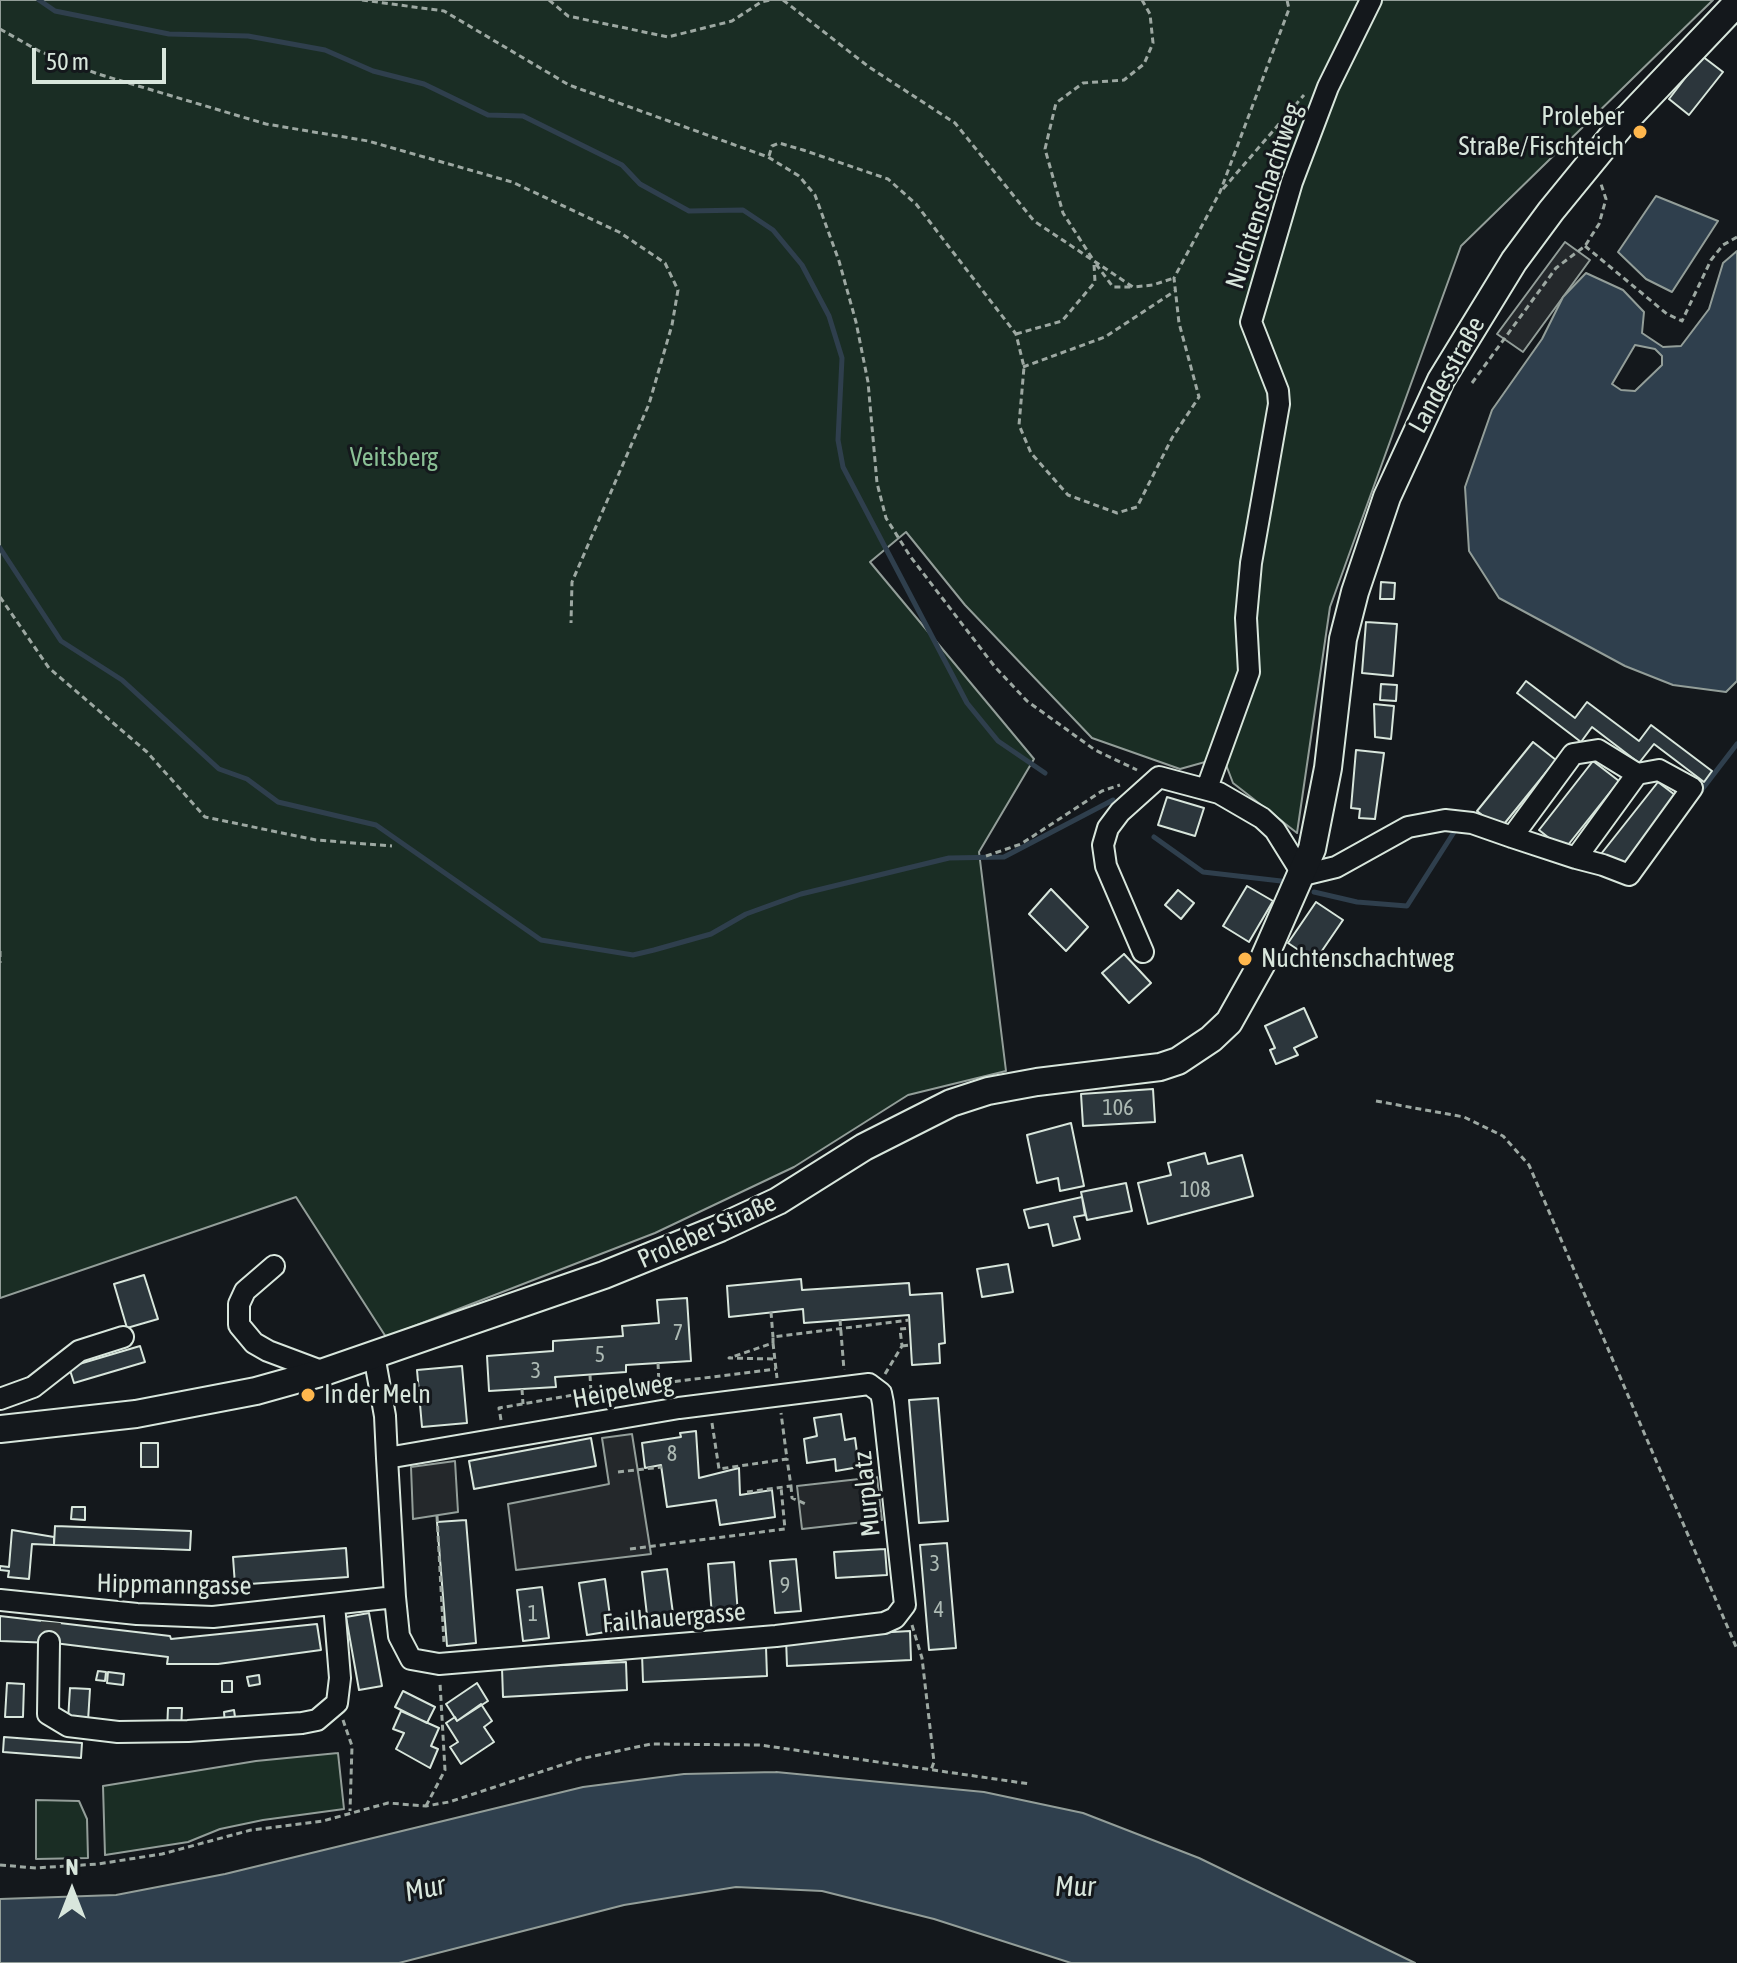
<!DOCTYPE html>
<html>
<head>
<meta charset="utf-8">
<style>
	body { margin:0 }
	#map { position:relative; width:1737px; height:1963px; overflow:hidden; background:#14181c; font-family:"Asap Condensed",sans-serif }
	canvas { display:block }
	.north { position:absolute; left:32px; top:1851px; width:80px; height:80px; -webkit-text-stroke:6px #14181c; paint-order:stroke; rotate:0deg; font-size:22px; font-weight:700; line-height:32px; text-align:center; color:#d8e6dc }
	.north::after { content:''; display:block; margin:auto; width:28px; height:36px; background:#d8e6dc; clip-path:polygon(50% 0,100% 100%,50% 72%,0 100%) }
	.scale { position:absolute; left:32px; top:48px; width:134px; height:36px; box-sizing:border-box; border:4px solid #d8e6dc; border-top:0; padding-left:10px; font-size:24px; line-height:28px; white-space:nowrap; color:#d8e6dc; -webkit-text-stroke:6px #14181c; paint-order:stroke }
</style>
</head>
<body>
<div id="map">
<canvas width="1737" height="1963"></canvas>
<div class="north">N</div>
<div class="scale">50 m</div>
</div>
<script>
const g = document.querySelector('canvas').getContext('2d');
g.lineJoin = 'round';
function fill(path, color) { g.fillStyle = color; g.fill(path, 'evenodd'); }
const shape = rows => new Path2D(rows.map(r => 'M' + r).join(''));
function trace(path, color, width, dash) { g.strokeStyle = color; g.lineWidth = width; g.lineCap = dash ? 'butt' : 'round'; g.setLineDash(dash || []); g.stroke(path); }
function write(font, color, halo, rows, align = 'center') {
  g.font = font + ' "Asap Condensed",sans-serif'; g.lineWidth = 6; g.setLineDash([]); g.textBaseline = 'middle'; g.strokeStyle = halo; g.fillStyle = color; for (const [text, x, y, turn = 0] of rows) {
    g.save(); g.translate(x, y); g.rotate((+turn || 0) * Math.PI / 180); g.textAlign = isNaN(turn) ? turn : align; if (halo) g.strokeText(text, 0, 0); g.fillText(text, 0, 0); g.restore();
  }
}
const green = shape([
	[0,0,1713,0,1461,246,1330,607,1297,833,1233,783,1223,757,1180,769,1092,738,965,605,906,532,870,562,1034,759,979,852,1006,1071,908,1095,794,1167,655,1233,386,1337,296,1197,0,1298,0,0],
	[338,1753,344,1809,263,1820,220,1829,188,1842,105,1855,103,1786,256,1761,338,1753],
	[36,1800,79,1801,87,1819,88,1858,36,1859,36,1800]
]);
const parking = shape([
	[1565,242,1590,260,1523,352,1497,334,1565,242],
	[632,1434,651,1554,516,1570,508,1504,609,1484,602,1438,632,1434],
	[455,1461,458,1512,413,1519,411,1467,455,1461],
	[877,1477,882,1520,802,1529,797,1486,877,1477]
]);
const water = shape([
	[1656,196,1718,221,1672,292,1646,279,1618,252,1656,196],
	[1737,251,1737,681,1726,692,1673,685,1625,666,1499,598,1469,551,1465,487,1492,410,1542,339,1563,297,1586,273,1623,290,1644,312,1642,333,1663,347,1681,346,1709,309,1723,263,1737,251],
	[1635,345,1655,349,1662,356,1662,365,1635,391,1621,390,1612,384,1635,345],
	[776,1772,984,1792,1083,1813,1199,1858,1415,1963,1071,1963,934,1919,822,1891,736,1887,624,1905,399,1963,0,1963,0,1899,116,1895,225,1874,583,1787,684,1774,776,1772]
]);
const stream = shape([
	[39,0,55,11,169,34,248,36,325,50,373,71,424,84,488,115,523,116,622,165,640,184,689,211,743,210,773,230,802,265,829,316,842,358,838,440,843,467,967,703,998,741,1045,773],
	[0,548,61,641,122,680,219,769,247,779,278,802,376,825,541,940,633,955,654,950,711,934,746,914,801,894,949,858,1004,857,1113,800],
	[1697,796,1737,744],
	[1154,837,1203,872,1281,881],
	[1314,892,1357,902,1407,906,1456,829]
]);
const building = shape([
	[1702,56,1723,72,1689,115,1669,99,1702,56],
	[1381,582,1395,583,1394,599,1380,599,1381,582],
	[1366,622,1397,624,1393,676,1362,673,1366,622],
	[1526,681,1575,718,1587,702,1639,741,1651,725,1712,771,1704,782,1654,744,1639,763,1592,727,1581,742,1517,693,1526,681],
	[1381,684,1397,685,1396,701,1380,700,1381,684],
	[1374,704,1394,706,1391,739,1375,737,1374,704],
	[1533,742,1556,760,1500,829,1477,811,1533,742],
	[1356,750,1384,753,1375,819,1359,818,1360,809,1351,808,1356,750],
	[1593,761,1619,781,1564,850,1539,830,1593,761],
	[1658,782,1679,798,1622,870,1601,854,1658,782],
	[1167,797,1204,808,1195,836,1158,825,1167,797],
	[1247,886,1273,901,1249,942,1223,926,1247,886],
	[1051,889,1088,927,1066,951,1029,914,1051,889],
	[1178,890,1194,903,1181,919,1165,905,1178,890],
	[1316,902,1343,920,1315,961,1288,943,1316,902],
	[1124,954,1151,983,1129,1003,1102,973,1124,954],
	[1304,1008,1317,1037,1294,1048,1298,1055,1276,1064,1270,1050,1275,1048,1265,1026,1304,1008],
	[1153,1089,1155,1122,1083,1126,1081,1094,1153,1089],
	[1071,1123,1084,1186,1060,1191,1058,1178,1037,1183,1027,1135,1071,1123],
	[1205,1153,1208,1164,1242,1155,1253,1196,1148,1224,1138,1183,1171,1175,1168,1163,1205,1153],
	[1126,1183,1132,1211,1087,1220,1081,1192,1126,1183],
	[1082,1197,1085,1215,1074,1217,1080,1239,1053,1246,1048,1224,1029,1228,1024,1210,1082,1197],
	[1008,1264,1013,1292,982,1297,977,1269,1008,1264],
	[144,1275,158,1319,127,1328,114,1284,144,1275],
	[801,1279,802,1290,909,1283,910,1295,942,1293,945,1343,939,1344,940,1363,912,1365,909,1315,804,1323,803,1309,729,1317,727,1286,801,1279],
	[687,1298,691,1361,626,1365,626,1372,555,1377,556,1387,489,1391,487,1356,553,1351,553,1341,623,1336,622,1326,659,1323,657,1300,687,1298],
	[140,1346,145,1362,74,1383,69,1367,140,1346],
	[462,1366,467,1423,422,1427,417,1370,462,1366],
	[938,1398,948,1521,919,1523,909,1400,938,1398],
	[841,1414,845,1440,855,1438,859,1467,836,1471,835,1459,807,1463,804,1439,817,1436,814,1418,841,1414],
	[696,1431,699,1478,739,1468,740,1495,772,1490,775,1517,720,1525,716,1500,667,1507,661,1465,645,1468,642,1443,681,1437,680,1433,696,1431],
	[591,1438,596,1466,474,1489,469,1461,591,1438],
	[141,1443,158,1443,158,1467,141,1467,141,1443],
	[72,1507,85,1507,85,1520,71,1519,72,1507],
	[466,1520,476,1643,447,1646,437,1522,466,1520],
	[55,1526,191,1531,190,1550,54,1545,55,1526],
	[12,1530,54,1537,54,1545,32,1544,29,1579,8,1577,9,1571,0,1570,0,1566,9,1567,12,1530],
	[947,1543,956,1648,929,1650,920,1545,947,1543],
	[346,1548,348,1577,235,1585,233,1557,346,1548],
	[885,1549,887,1575,836,1578,834,1552,885,1549],
	[796,1559,801,1611,775,1613,770,1561,796,1559],
	[734,1562,738,1614,712,1616,708,1564,734,1562],
	[667,1569,674,1621,648,1624,642,1572,667,1569],
	[605,1579,612,1631,587,1635,579,1583,605,1579],
	[542,1587,549,1638,523,1641,517,1590,542,1587],
	[369,1613,382,1686,359,1690,346,1617,369,1613],
	[0,1616,170,1636,171,1639,317,1624,321,1650,218,1664,167,1664,168,1657,54,1643,0,1641,0,1616],
	[910,1631,911,1660,787,1666,786,1638,910,1631],
	[766,1647,767,1676,643,1682,642,1654,766,1647],
	[626,1662,627,1690,503,1697,502,1668,626,1662],
	[98,1671,106,1672,105,1681,96,1680,98,1671],
	[108,1672,124,1674,123,1685,107,1683,108,1672],
	[259,1675,260,1684,249,1686,247,1677,259,1675],
	[222,1681,232,1681,232,1692,222,1692,222,1681],
	[7,1683,24,1684,23,1717,5,1717,7,1683],
	[477,1683,488,1701,457,1721,446,1704,477,1683],
	[70,1688,90,1689,88,1721,68,1720,70,1688],
	[403,1691,435,1707,427,1723,395,1707,403,1691],
	[481,1704,492,1721,484,1727,494,1742,461,1764,450,1747,458,1742,446,1723,455,1717,457,1721,481,1704],
	[168,1708,182,1708,181,1731,167,1731,168,1708],
	[234,1710,236,1724,225,1725,224,1712,234,1710],
	[401,1711,439,1728,431,1746,438,1749,430,1768,396,1749,404,1733,393,1729,401,1711],
	[4,1737,82,1743,81,1758,3,1752,4,1737]
]);
const minorTunnel = shape([
	[49,1642,51,1621]
]);
const path = shape([
	[362,0,444,11,569,85,768,157,799,176,815,195,839,261,856,322,868,382,877,483,886,518,910,556,995,667,1027,701,1095,750,1137,770],
	[549,0,568,16,668,37,732,21,761,2,770,0],
	[783,0,869,67,955,123,1034,221,1133,287,1153,285,1174,278],
	[0,29,39,51,98,74,266,124,368,141,512,182,619,232,665,263,678,290,672,325,649,404,572,582,571,623],
	[769,156,772,146,779,143,803,150,888,179,916,204,1016,334,1024,367,1019,425,1031,453,1068,495,1117,513,1137,507,1172,438,1199,397,1179,323,1174,278,1220,192,1289,9,1287,0],
	[1223,189,1304,95],
	[1585,246,1667,314,1682,321,1711,260,1723,245,1737,237],
	[1092,258,1063,213,1045,149,1056,103,1083,83,1124,80,1144,64,1153,43,1150,14,1142,0],
	[1096,264,1113,287,1132,287],
	[1016,334,1062,321,1095,282,1094,264],
	[1023,367,1105,337,1175,291],
	[1472,383,1556,268,1585,246,1599,224,1606,199,1601,184],
	[0,597,49,668,147,752,205,817,316,840,392,846],
	[986,856,1021,844,1102,791,1120,785],
	[0,951,0,963],
	[1376,1101,1464,1117,1503,1136,1529,1165,1737,1649],
	[771,1312,773,1337],
	[840,1320,844,1370],
	[773,1343,777,1378],
	[902,1346,911,1345],
	[773,1359,729,1358,773,1343,773,1337,909,1320],
	[658,1363,659,1384],
	[885,1374,902,1346,900,1329,910,1328],
	[590,1375,591,1392],
	[522,1389,523,1404],
	[501,1420,499,1408,591,1392,776,1369],
	[712,1423,719,1469,787,1459,781,1413],
	[618,1472,662,1467],
	[791,1486,792,1498,808,1505],
	[747,1492,791,1486,787,1459],
	[437,1516,444,1643],
	[630,1549,785,1529,781,1487],
	[912,1625,922,1658,934,1762,931,1770],
	[343,1720,352,1746,350,1811],
	[426,1806,445,1770,440,1683],
	[0,1865,36,1868,98,1864,162,1854,251,1830,323,1821,388,1803,426,1806,449,1802,580,1759,651,1744,760,1745,1030,1784]
]);
const minor = shape([
	[1207,788,1249,672,1246,618,1251,563,1279,404,1278,391,1251,322,1292,182,1328,87,1371,0],
	[1576,858,1637,774],
	[1143,952,1106,866,1103,845,1108,828,1120,812,1159,777,1219,793,1262,818,1275,830,1303,875,1336,867,1408,827,1445,820,1472,823,1512,837,1576,858,1603,865,1629,875,1692,788,1659,770,1637,774,1598,750,1573,754,1512,837],
	[274,1266,245,1291,239,1304,239,1325,254,1343,268,1351,324,1372],
	[374,1355,385,1416,387,1458,395,1597,399,1636,411,1659,439,1664,776,1636,884,1623,895,1618,905,1605,883,1403,881,1393,869,1384,679,1408,387,1458],
	[0,1399,33,1387,79,1351,123,1337],
	[0,1600,137,1614,213,1617,395,1597],
	[49,1642,48,1714,68,1726,118,1732,188,1731,302,1723,317,1720,337,1703,340,1678,334,1604]
]);
const major = shape([
	[0,1429,136,1414,256,1391,324,1372,604,1275,720,1228,778,1201,864,1147,951,1103,988,1091,1037,1082,1160,1067,1178,1061,1211,1039,1229,1022,1261,965,1312,849,1328,768,1343,639,1355,592,1387,497,1441,380,1514,261,1551,211,1623,123,1737,3]
]);
const markers = [
	[1640,132,8,"#ffb74d"],
	[1245,959,8,"#ffb74d"],
	[308,1395,8,"#ffb74d"]
];
const numberNames = [
	["106",1118,1108],
	["108",1195,1190],
	["7",678,1333],
	["5",600,1355],
	["3",536,1371],
	["8",672,1454],
	["3",935,1564],
	["9",785,1586],
	["4",939,1610],
	["1",533,1614]
];
const poiNames = [
	["Proleber",1624,117,"right"],
	["Straße/Fischteich",1624,147,"right"],
	["Nuchtenschachtweg",1261,959],
	["In der Meln",324,1395]
];
const streetNames = [
	["Nuchtenschachtweg",1264,196,-72],
	["Landesstraße",1447,375,-61],
	["Proleber Straße",707,1231,-24],
	["Heipelweg",623,1391,-10],
	["Murplatz",867,1494,-96],
	["Hippmanngasse",174,1585,1],
	["Failhauergasse",674,1618,-5]
];
const parkNames = [
	["Veitsberg",394,458]
];
const waterNames = [
	["Mur",1075,1887],
	["Mur",425,1889,-12]
];
fill(green, '#1a2d24');
trace(green, '#939e99', 2);
fill(parking, '#24282b');
trace(parking, '#939e99', 2);
fill(water, '#2f3f4d');
trace(water, '#939e99', 2);
trace(stream, '#2f3f4d', 5);
fill(building, '#2c363c');
trace(building, '#d8e6dc', 2);
trace(minorTunnel, '#313739', 20, [20, 10]);
trace(minor, '#d8e6dc', 24);
trace(major, '#d8e6dc', 30);
trace(path, '#9da8a2', 3, [6, 4]);
trace(minor, '#14181c', 20);
trace(major, '#14181c', 26);
for (const [x, y, r, color] of markers) { const dot = new Path2D(); dot.arc(x, y, r, 0, 2 * Math.PI); g.fillStyle = color; g.fill(dot); trace(dot, '#14181c', 3); }
write('22px', '#adbab4', null, numberNames);
write('26px', '#d8e6dc', '#14181c', poiNames, 'left');
write('26px', '#d8e6dc', '#14181c', streetNames);
write('26px', '#8ac095', '#14181c', parkNames);
write('italic 28px', '#d8e6dc', '#14181c', waterNames);
</script>
</body>
</html>
